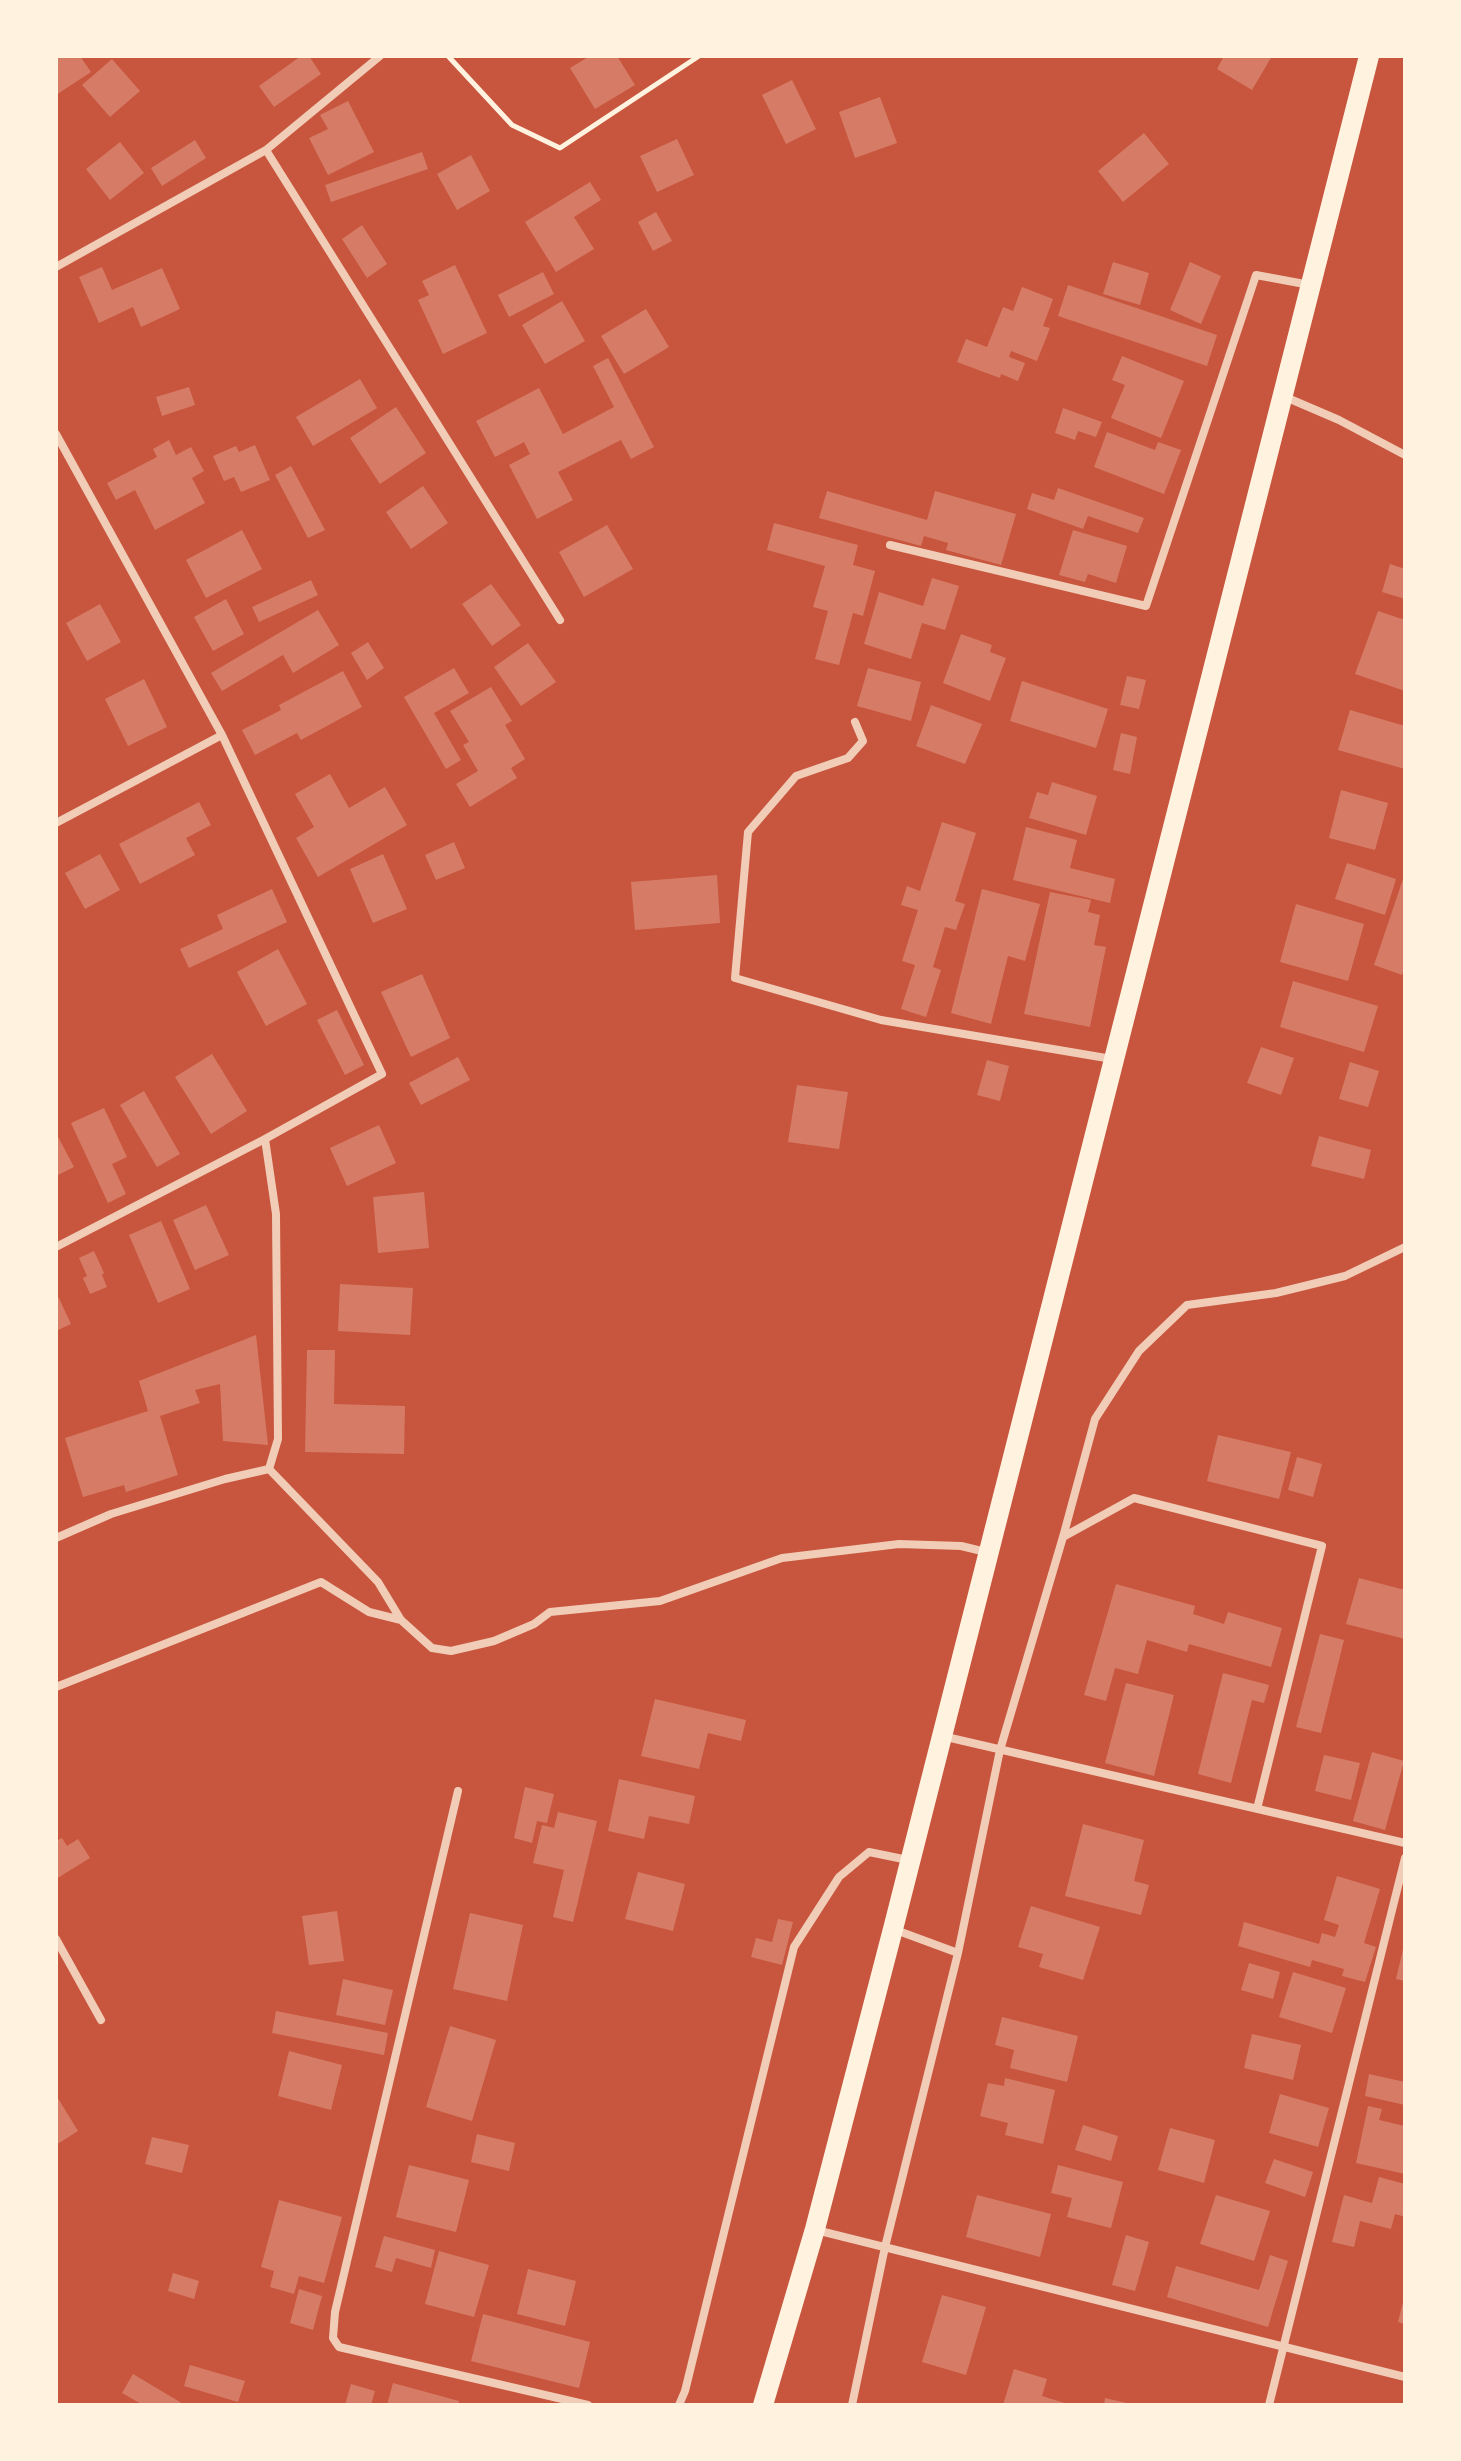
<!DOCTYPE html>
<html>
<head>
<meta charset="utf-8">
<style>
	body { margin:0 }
	#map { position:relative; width:1461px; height:2461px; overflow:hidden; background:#c8553d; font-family:Helvetica,sans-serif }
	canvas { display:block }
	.frame { position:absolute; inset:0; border:58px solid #fff3e0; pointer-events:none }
</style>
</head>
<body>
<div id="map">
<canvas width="1461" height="2461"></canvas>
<div class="frame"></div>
</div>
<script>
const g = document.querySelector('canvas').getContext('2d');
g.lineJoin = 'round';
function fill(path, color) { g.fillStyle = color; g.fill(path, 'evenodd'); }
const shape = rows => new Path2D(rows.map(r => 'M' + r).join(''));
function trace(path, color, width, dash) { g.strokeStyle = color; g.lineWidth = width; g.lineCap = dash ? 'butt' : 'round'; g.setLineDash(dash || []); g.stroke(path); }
const building = shape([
	[56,56,80,56,91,72,56,95],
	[301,56,309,56,321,74,274,107,259,86],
	[590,56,617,56,635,85,595,109,570,68],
	[1224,56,1272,56,1252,90,1217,69],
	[112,59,140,91,110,117,82,85],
	[792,80,816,129,786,144,762,95],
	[880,97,897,143,855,158,839,112],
	[348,101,374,152,328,175,309,138,328,129,320,115],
	[1144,133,1169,164,1123,202,1098,171],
	[677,139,694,175,657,192,640,156],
	[195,140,206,158,162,186,151,168],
	[120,142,144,173,110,200,86,169],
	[422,152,428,169,331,202,325,185],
	[471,155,490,191,457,210,437,174],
	[590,182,601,200,574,217,594,249,556,272,525,222],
	[656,212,672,241,653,251,638,222],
	[362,225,387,264,367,278,342,239],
	[1113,262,1149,273,1140,305,1103,294],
	[1190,262,1221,276,1201,324,1170,310],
	[455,265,487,333,443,354,418,300,429,295,422,281],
	[102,267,112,290,162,268,180,309,141,327,133,307,99,323,79,277],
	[543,272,554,294,509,317,498,295],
	[1068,285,1217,335,1207,366,1058,316],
	[1022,287,1053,299,1043,326,1050,328,1037,361,1011,351,1009,357,1025,363,1018,381,1001,374,1000,378,957,362,966,339,987,347,1003,307,1013,311],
	[562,301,585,341,545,364,522,325],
	[646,309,669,347,624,374,601,336],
	[1122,356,1184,381,1161,438,1111,418,1125,385,1112,380],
	[608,358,654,447,631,459,621,440,558,472,573,500,537,519,509,465,530,454,524,442,495,457,476,421,539,388,563,434,614,407,593,366],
	[360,379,377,408,313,446,296,417],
	[189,387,195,405,162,416,156,397],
	[396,407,426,453,380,484,350,438],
	[1063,408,1102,422,1096,437,1078,431,1075,440,1055,433],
	[1107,432,1155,450,1158,442,1181,450,1164,494,1094,467],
	[169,440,176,455,191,447,204,471,192,478,205,503,155,530,135,490,116,500,107,483,157,457,153,449],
	[255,445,270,480,241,492,234,477,224,481,213,456,236,446,239,452],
	[291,466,325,530,308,538,275,475],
	[423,486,448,523,411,549,386,512],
	[1058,488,1144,518,1138,533,1088,516,1083,529,1027,509,1032,493,1054,500],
	[827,491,927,520,935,491,1016,514,1001,565,946,550,948,543,924,536,921,546,819,518],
	[774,523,858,545,853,565,875,571,863,616,853,613,839,665,815,659,828,611,813,607,825,566,767,550],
	[607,525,633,569,584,597,559,552],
	[242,530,262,569,206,598,186,560],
	[1073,530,1127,546,1116,583,1088,574,1085,582,1059,575],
	[1390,564,1405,569,1405,599,1382,592],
	[932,578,959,586,945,630,922,623,911,659,864,644,879,592,923,606],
	[311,580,318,595,259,622,252,607],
	[491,584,521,625,492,646,462,604],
	[226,599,244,634,213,651,194,617],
	[100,604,121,642,87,661,66,623],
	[318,610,339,645,293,673,283,655,222,691,211,673],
	[1378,611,1405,620,1405,691,1355,674],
	[961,634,992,645,990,652,1006,658,990,701,943,683],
	[368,642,384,668,367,680,351,653],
	[528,643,556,682,521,706,494,667],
	[454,668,469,693,434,713,461,760,446,769,404,697],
	[868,668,921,682,911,721,857,706],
	[343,671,362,707,301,740,297,733,255,755,242,730,281,710,279,705],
	[1127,676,1146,680,1139,709,1120,705],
	[144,679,167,727,128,746,105,699],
	[1022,681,1108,709,1096,748,1010,721],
	[491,687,512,721,505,725,525,759,511,768,517,778,470,807,456,784,478,771,463,745,469,742,450,711],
	[931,705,982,724,965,764,916,746],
	[1350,710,1405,726,1405,769,1338,750],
	[1121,733,1137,737,1130,774,1113,770],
	[330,774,349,808,385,787,407,825,318,877,296,838,314,827,295,794],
	[1052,782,1097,796,1086,835,1029,818,1037,792,1048,795],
	[1341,790,1388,803,1375,850,1329,838],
	[199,802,211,825,186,838,195,855,140,884,119,844],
	[942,822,976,833,955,901,965,904,956,930,945,927,933,967,941,970,926,1017,901,1009,915,965,902,961,918,910,901,905,907,886,920,891],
	[1026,827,1077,840,1070,868,1115,879,1110,903,1013,880],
	[454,842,465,868,436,880,425,855],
	[100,854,120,890,85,909,65,873],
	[383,854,407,909,373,923,350,869],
	[1347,863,1396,879,1385,915,1335,899],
	[717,875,720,923,635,930,631,882],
	[1404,876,1405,965,1402,975,1374,965],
	[272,889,287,922,189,968,180,949,223,929,217,915],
	[982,889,1040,904,1025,961,1008,956,991,1024,951,1013],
	[1050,892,1091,900,1088,912,1100,915,1094,945,1106,947,1090,1027,1024,1014],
	[1296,904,1364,924,1348,981,1280,962],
	[278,949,307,1004,266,1026,237,972],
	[422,974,450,1038,411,1057,381,992],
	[1293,981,1378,1006,1364,1052,1280,1027],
	[337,1010,364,1065,345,1075,317,1020],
	[1261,1047,1294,1058,1281,1095,1247,1083],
	[212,1054,247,1111,211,1134,175,1077],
	[458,1057,470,1080,421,1105,409,1083],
	[987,1060,1009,1066,1000,1101,977,1095],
	[1350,1062,1379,1071,1368,1107,1339,1099],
	[797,1085,848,1092,839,1149,788,1142],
	[144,1091,180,1154,157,1167,120,1105],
	[104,1108,127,1157,112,1164,126,1194,108,1203,71,1123],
	[379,1125,396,1163,347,1186,330,1148],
	[56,1133,74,1167,56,1176],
	[1319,1136,1371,1150,1364,1179,1311,1166],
	[424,1192,429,1248,378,1253,373,1197],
	[206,1205,229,1255,195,1270,173,1220],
	[161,1221,190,1289,158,1303,129,1235],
	[94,1251,104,1273,102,1275,107,1287,90,1294,83,1278,87,1276,79,1258],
	[340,1284,413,1288,410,1335,338,1331],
	[56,1292,71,1324,56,1331],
	[256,1335,268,1445,223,1441,220,1384,195,1390,200,1403,160,1416,178,1475,126,1492,124,1485,83,1497,65,1438,148,1411,139,1381],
	[307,1350,335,1350,334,1404,405,1406,404,1454,305,1452],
	[1218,1435,1291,1452,1279,1499,1207,1481],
	[1297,1457,1322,1464,1313,1497,1288,1490],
	[1359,1578,1405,1590,1405,1639,1346,1624],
	[1116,1584,1195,1606,1193,1614,1224,1624,1228,1612,1282,1628,1271,1667,1189,1644,1187,1652,1147,1640,1138,1674,1115,1668,1106,1701,1084,1695],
	[1320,1634,1344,1640,1321,1733,1296,1727],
	[1223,1673,1269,1685,1264,1703,1252,1700,1231,1783,1198,1774],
	[1126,1683,1174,1695,1154,1776,1105,1763],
	[655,1699,746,1720,741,1741,708,1733,699,1769,641,1756],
	[1372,1752,1404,1761,1385,1830,1353,1821],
	[1324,1755,1360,1763,1351,1800,1315,1791],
	[619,1779,695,1796,689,1824,649,1816,644,1839,608,1831],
	[525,1787,554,1794,547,1823,537,1821,532,1843,514,1838],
	[558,1812,597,1821,573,1922,553,1917,564,1870,533,1863,542,1825,554,1828],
	[1083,1824,1144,1840,1134,1881,1149,1885,1141,1915,1065,1896],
	[62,1838,67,1846,78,1839,90,1858,56,1879,56,1841],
	[638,1872,685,1884,673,1931,625,1919],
	[1337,1876,1380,1889,1364,1943,1376,1947,1365,1982,1342,1976,1344,1969,1312,1960,1310,1967,1238,1946,1244,1922,1319,1944,1322,1933,1335,1937,1339,1925,1324,1920],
	[1031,1906,1100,1927,1083,1980,1039,1967,1043,1954,1018,1947],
	[337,1911,344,1961,309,1965,302,1916],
	[470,1913,523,1925,507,2001,453,1989],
	[778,1919,793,1922,782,1965,751,1957,756,1938,772,1942],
	[1404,1945,1405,1945,1405,1981,1396,1979],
	[1249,1963,1280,1972,1273,1999,1241,1990],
	[1293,1972,1346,1988,1332,2033,1279,2017],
	[343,1979,393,1990,385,2025,336,2015],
	[276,2011,388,2033,384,2055,272,2033],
	[1002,2017,1078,2036,1067,2082,1010,2068,1014,2050,995,2045],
	[450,2026,496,2040,472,2121,426,2107],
	[1252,2034,1301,2045,1293,2080,1244,2068],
	[289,2051,342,2065,331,2110,278,2096],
	[1369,2074,1405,2082,1405,2105,1365,2096],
	[1005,2078,1055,2090,1043,2144,1005,2135,1008,2123,980,2116,988,2083,1004,2086],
	[1280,2094,1329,2108,1318,2147,1269,2133],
	[56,2095,78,2131,56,2145],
	[1368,2106,1382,2109,1379,2120,1405,2126,1405,2174,1356,2163],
	[1083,2125,1118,2136,1111,2161,1075,2150],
	[1170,2128,1215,2140,1204,2183,1158,2170],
	[477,2134,515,2143,509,2171,471,2162],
	[152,2137,189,2145,182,2173,145,2164],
	[1274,2159,1313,2172,1305,2197,1265,2183],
	[409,2165,469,2180,456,2232,396,2217],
	[1058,2165,1123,2182,1111,2228,1067,2217,1072,2198,1051,2193],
	[1379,2177,1405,2184,1405,2217,1395,2214,1391,2229,1360,2221,1354,2247,1332,2242,1344,2195,1372,2203],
	[977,2195,1051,2214,1040,2257,966,2237],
	[1216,2195,1270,2211,1254,2261,1200,2244],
	[279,2200,342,2217,324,2283,299,2276,294,2294,270,2287,274,2271,261,2267],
	[1126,2235,1149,2242,1135,2291,1112,2285],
	[384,2236,435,2250,431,2268,396,2258,392,2272,375,2267],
	[439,2251,489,2265,474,2317,425,2304],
	[1270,2255,1288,2261,1268,2327,1167,2297,1176,2266,1259,2290],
	[528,2269,576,2281,565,2326,517,2314],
	[173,2273,199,2281,194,2299,168,2291],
	[299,2289,322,2296,313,2330,290,2323],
	[942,2295,986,2307,966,2375,922,2362],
	[1404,2298,1405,2299,1405,2324,1398,2322],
	[483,2314,590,2342,579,2388,471,2361],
	[190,2365,245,2381,238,2402,184,2386],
	[1014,2369,1047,2379,1042,2396,1071,2405,1003,2405],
	[133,2374,185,2405,143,2405,122,2393],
	[393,2383,459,2401,458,2405,387,2405],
	[351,2384,375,2391,371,2405,345,2405],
	[1105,2398,1131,2404,1131,2405,1104,2405]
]);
const path = shape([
	[448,56,512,125,560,148,699,56]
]);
const minor = shape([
	[266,150,560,620],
	[56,267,266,150,380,56],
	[1283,396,1339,420,1405,455],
	[56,434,222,735,382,1074,265,1139,56,1247],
	[890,545,1146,606,1256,275,1310,285],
	[855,722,863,741,848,758,796,776,748,832,735,978,881,1020,1112,1059],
	[56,823,222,735],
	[269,1469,378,1582,401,1620,432,1648,451,1651,494,1641,534,1624,550,1612,660,1601,782,1558,899,1544,961,1546,986,1552],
	[1063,1537,1134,1498,1322,1546,1257,1809],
	[56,1538,111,1514,225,1479,269,1469,278,1439,276,1214,265,1139],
	[56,1687,321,1582,369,1612,401,1620],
	[942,1736,1405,1843],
	[458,1791,335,2312,333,2338,339,2347,588,2405],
	[893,1929,958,1953],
	[56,1939,101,2020],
	[816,2230,1405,2377],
	[679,2405,685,2391,794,1947,839,1877,869,1852,908,1860],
	[852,2405,885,2247,958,1953,1000,1750,1063,1537,1095,1419,1139,1351,1187,1305,1276,1293,1345,1276,1405,1247],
	[1269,2405,1405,1858]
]);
const primary = shape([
	[763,2405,815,2229,893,1929,1369,56]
]);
fill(building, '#d67c66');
trace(path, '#fff3e0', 5);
trace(minor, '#f1ccb7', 8);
trace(primary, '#fff3e0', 20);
</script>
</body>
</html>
